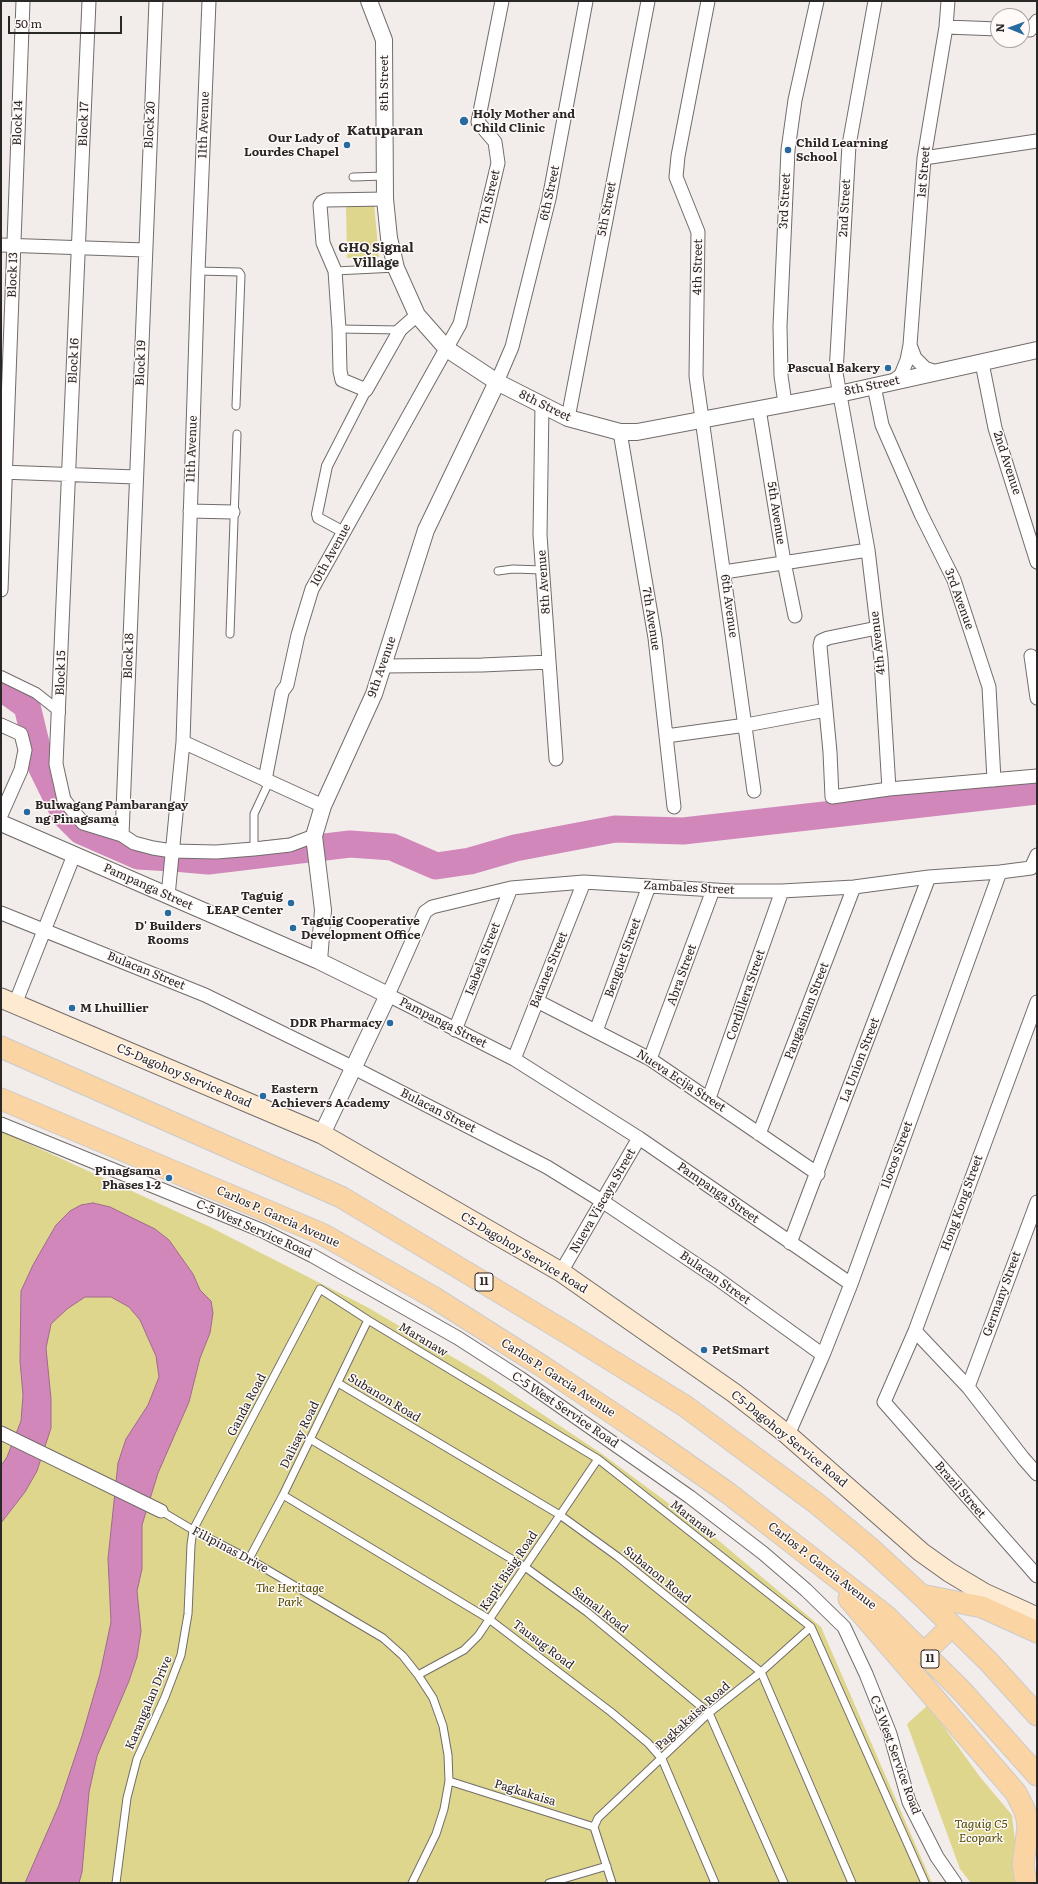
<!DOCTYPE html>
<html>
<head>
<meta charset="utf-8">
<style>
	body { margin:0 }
	#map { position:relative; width:1038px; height:1884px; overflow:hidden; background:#f2ecea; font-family:Literata,serif }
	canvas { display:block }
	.frame { position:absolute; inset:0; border:2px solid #2a2727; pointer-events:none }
	.north { position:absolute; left:990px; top:8px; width:40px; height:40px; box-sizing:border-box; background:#fffaf8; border:1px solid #aaa6a4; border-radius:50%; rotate:271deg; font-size:11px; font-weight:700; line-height:16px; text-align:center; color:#2a2727 }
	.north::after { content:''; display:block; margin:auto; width:14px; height:18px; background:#266a9f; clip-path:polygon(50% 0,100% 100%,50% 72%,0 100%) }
	.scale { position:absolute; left:8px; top:16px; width:114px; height:18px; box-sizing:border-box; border:2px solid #2a2727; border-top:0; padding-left:5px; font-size:12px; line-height:14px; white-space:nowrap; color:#2a2727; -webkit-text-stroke:3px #fffaf8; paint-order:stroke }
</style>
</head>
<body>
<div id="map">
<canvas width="1038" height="1884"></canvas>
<div class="frame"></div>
<div class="north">N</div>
<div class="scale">50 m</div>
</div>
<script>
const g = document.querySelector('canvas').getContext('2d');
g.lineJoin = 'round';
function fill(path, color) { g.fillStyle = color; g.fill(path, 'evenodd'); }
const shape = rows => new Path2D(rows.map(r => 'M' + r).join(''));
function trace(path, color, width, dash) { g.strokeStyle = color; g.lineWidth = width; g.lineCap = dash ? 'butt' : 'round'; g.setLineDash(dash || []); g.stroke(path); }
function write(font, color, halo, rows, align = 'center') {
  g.font = font + ' Literata,serif'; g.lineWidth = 3; g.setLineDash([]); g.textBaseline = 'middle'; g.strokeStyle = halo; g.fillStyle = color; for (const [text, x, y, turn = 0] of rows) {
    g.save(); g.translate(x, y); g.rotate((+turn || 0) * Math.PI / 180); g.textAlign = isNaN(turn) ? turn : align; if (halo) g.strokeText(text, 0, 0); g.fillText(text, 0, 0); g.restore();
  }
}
const green = shape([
	[346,204,374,204,379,257,347,258],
	[1,1131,208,1226,367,1307,485,1376,602,1454,718,1540,821,1627,932,1883,1,1883],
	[928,1705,980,1777,1012,1815,1020,1883,971,1883,960,1869,907,1724]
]);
const water = shape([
	[93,1203,110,1207,155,1229,169,1240,193,1274,200,1290,211,1301,213,1313,210,1333,200,1358,189,1402,158,1473,142,1525,142,1569,137,1591,141,1631,137,1657,129,1681,97,1756,89,1792,82,1872,79,1883,25,1883,59,1805,82,1736,100,1674,111,1622,108,1559,118,1463,126,1439,148,1405,159,1377,156,1356,140,1320,129,1307,111,1297,85,1297,67,1309,51,1324,46,1348,51,1399,51,1428,37,1471,25,1492,1,1523,1,1466,7,1457,21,1421,23,1395,20,1361,21,1291,33,1265,56,1225,70,1211,81,1205,93,1203]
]);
const river = shape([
	[1,689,6,691,27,706,42,768,65,815,81,831,138,856,171,858],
	[174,858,208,861,350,844,392,847,436,866,470,861,515,848,615,829,683,831,1037,791]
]);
const service = shape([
	[353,177,385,176],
	[198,271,239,272,241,275,236,406],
	[335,271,396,268],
	[339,329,400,330],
	[498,571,513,569,543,570],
	[230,634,237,434],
	[254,849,254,814,269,782],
	[338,1383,560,1515,618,1557,761,1672,852,1883],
	[310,1439,525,1567,587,1612,709,1713,784,1883],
	[283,1495,489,1619,611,1712,648,1743,662,1759,715,1883],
	[161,1511,193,1530,249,1559,383,1638,403,1656,418,1675,433,1698,443,1726,448,1755,449,1781,444,1809,436,1834,412,1883],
	[249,1559,283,1495,368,1320],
	[418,1675,464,1650,478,1636,598,1459],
	[449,1781,594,1827],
	[594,1827,598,1818,709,1713,761,1672,811,1627],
	[594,1827,612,1883],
	[116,1883,127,1798,137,1759,165,1697,181,1655,188,1614,191,1545,193,1530,320,1289,368,1320,598,1459,811,1627,925,1883],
	[549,1883,607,1866]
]);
const pedestrian = shape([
	[344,532,318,518,317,514,327,466,366,390],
	[1,676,36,693,60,712]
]);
const minor = shape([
	[89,1,56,764,64,800,83,823,122,835,134,843,153,848,172,851,216,852,254,849,290,845,314,836],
	[708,1,678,156,676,177,698,232,696,376,754,791],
	[875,1,849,145,836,373,868,550,881,659,889,789],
	[946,27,998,29],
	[1022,29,1030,30,1037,21],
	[924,158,1037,141],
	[385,199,326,200,322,202,320,205,323,243,335,271,339,329,340,371,342,380,366,390,400,330,417,315],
	[1,245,145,250],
	[910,345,915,358,925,368,936,372],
	[982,363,995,428,1037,562],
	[497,382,512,347,549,199,586,1],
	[892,382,901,375,907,360,910,345,924,158,946,27,948,1],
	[874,386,882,425,921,514,954,580,989,687,994,780],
	[785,403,781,376,780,326,788,150,795,100,817,1],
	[542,405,540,535,556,759],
	[759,409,784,562,795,616],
	[568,418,648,1],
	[620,432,655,638,674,807],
	[1,472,136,477],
	[190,511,233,512],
	[724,572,868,550],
	[1,590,23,1],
	[1031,656,1037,698],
	[383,666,482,665,549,662],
	[826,710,830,752,832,797,889,789,1037,776],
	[1,725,21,734,25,750,21,770,1,815],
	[666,736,746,725,826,710,820,646,821,641,828,638,877,628],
	[183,742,323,806],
	[265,780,282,692,287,685,298,635,312,589,460,324,498,163,495,142,478,122,502,1],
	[122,835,156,1],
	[168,896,183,742,198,271,209,1],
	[1,913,205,995,354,1068,547,1167,602,1201,715,1277,823,1355],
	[537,1001,650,1059,818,1174],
	[1037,1002,915,1331,884,1402,1037,1576],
	[15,1004,74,855],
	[455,1030,511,888],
	[596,1031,649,886],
	[514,1059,584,882],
	[650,1059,713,890],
	[709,1098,782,891],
	[1,1124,263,1231,313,1256,458,1338,520,1378,690,1497,763,1553,806,1590,844,1627,866,1674,890,1734,909,1802,937,1857,955,1883],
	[759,1134,854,887],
	[790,1243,929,877],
	[561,1272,639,1138],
	[851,1284,639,1138,514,1059,388,995,425,912,432,907,511,888,584,882,731,891,782,891,854,887,929,877,1000,872,1031,868,1037,855],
	[915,1331,968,1387,1023,1458,1037,1474],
	[968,1387,1037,1202],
	[1,1433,161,1511],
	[788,1435,823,1355,851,1284,1000,872]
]);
const tertiary = shape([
	[369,1,384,40,385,199,389,238,396,268,417,315,447,349,497,382,568,418,620,432,637,432,839,394,1037,350],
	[1,823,319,961,388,995,322,1134],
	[319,961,323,910,314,836,323,806,374,694,426,530,497,382]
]);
const secondary = shape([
	[1,998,322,1134,561,1272,734,1393,788,1435,921,1552,949,1572,984,1593,1037,1617]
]);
const primary = shape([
	[1,1047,341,1197,569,1334,685,1406,816,1503,869,1547,921,1595,989,1662,1037,1715],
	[1,1099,322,1234,433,1297,542,1366,654,1441,728,1493,885,1615,961,1690,1037,1775],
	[921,1595,982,1607,1037,1632],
	[849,1599,1016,1793,1024,1809,1027,1819,1028,1827,1023,1865,1026,1883],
	[924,1653,952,1626]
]);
const markers = [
	[464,121,5,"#266a9f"],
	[347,145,4,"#266a9f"],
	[788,150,4,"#266a9f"],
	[888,368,4,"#266a9f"],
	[27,812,4,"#266a9f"],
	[291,903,4,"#266a9f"],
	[168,913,4,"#266a9f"],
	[293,928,4,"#266a9f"],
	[72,1008,4,"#266a9f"],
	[390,1023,4,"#266a9f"],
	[263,1096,4,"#266a9f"],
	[169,1178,4,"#266a9f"],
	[704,1350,4,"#266a9f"]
];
const shields = [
	[484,1282,18],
	[930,1659,18]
];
const shieldNames = [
	["11",484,1282],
	["11",930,1659]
];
const streetNames = [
	["8th Street",384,83,-90],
	["Block 14",18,123,-88],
	["Block 17",84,124,-88],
	["Block 20",150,125,-87],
	["11th Avenue",204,125,-88],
	["1st Street",924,172,-85],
	["6th Street",550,193,-78],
	["7th Street",490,197,-77],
	["3rd Street",785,201,-87],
	["2nd Street",845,208,-87],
	["5th Street",607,209,-79],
	["4th Street",698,267,-89],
	["Block 13",13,275,-88],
	["Block 16",74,361,-87],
	["Block 19",141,363,-88],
	["8th Street",872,386,-12],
	["8th Street",545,406,26],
	["11th Avenue",192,449,-88],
	["2nd Avenue",1007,463,72],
	["5th Avenue",776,513,81],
	["10th Avenue",331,555,-61],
	["8th Avenue",544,582,-94],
	["3rd Avenue",959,599,70],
	["6th Avenue",729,606,82],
	["7th Avenue",651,619,81],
	["4th Avenue",878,643,-96],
	["Block 18",129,656,-88],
	["9th Avenue",382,667,-71],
	["Block 15",61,673,-88],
	["Pampanga Street",148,887,24],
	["Zambales Street",689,888,3],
	["Benguet Street",623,958,-70],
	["Isabela Street",483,959,-69],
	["Batanes Street",549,970,-68],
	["Bulacan Street",146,971,22],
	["Abra Street",682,975,-70],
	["Cordillera Street",746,995,-71],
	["Pangasinan Street",807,1011,-69],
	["Pampanga Street",443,1023,27],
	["La Union Street",860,1060,-69],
	["C5-Dagohoy Service Road",184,1076,23],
	["Nueva Ecija Street",681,1081,33],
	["Bulacan Street",438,1111,27],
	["Ilocos Street",897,1155,-70],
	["Pampanga Street",718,1193,35],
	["Nueva Viscaya Street",603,1201,-60],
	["Hong Kong Street",962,1203,-70],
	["Carlos P. Garcia Avenue",278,1217,24],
	["C-5 West Service Road",254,1229,24],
	["C5-Dagohoy Service Road",524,1253,31],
	["Bulacan Street",715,1278,35],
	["Germany Street",1002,1294,-70],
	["Maranaw",423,1340,31],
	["Carlos P. Garcia Avenue",558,1378,33],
	["Subanon Road",384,1398,31],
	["Ganda Road",247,1405,-62],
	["C-5 West Service Road",565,1410,34],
	["Dalisay Road",300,1435,-64],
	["C5-Dagohoy Service Road",789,1439,39],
	["Brazil Street",960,1490,49],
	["Maranaw",693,1520,38],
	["Filipinas Drive",230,1550,28],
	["Carlos P. Garcia Avenue",822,1566,38],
	["Kapit Bisig Road",509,1571,-56],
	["Subanon Road",657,1575,39],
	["Samal Road",600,1610,38],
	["Tausug Road",543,1645,37],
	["Karangalan Drive",149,1703,-67],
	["Pagkakaisa Road",693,1716,-42],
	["C-5 West Service Road",895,1755,70],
	["Pagkakaisa",525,1793,17]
];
const poiNames = [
	["Holy Mother and",473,114],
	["Child Clinic",473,128],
	["Our Lady of",339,138,"right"],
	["Lourdes Chapel",339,152,"right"],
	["Child Learning",796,143],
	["School",796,157],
	["Pascual Bakery",880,368,"right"],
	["Bulwagang Pambarangay",35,805],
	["ng Pinagsama",35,819],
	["Taguig",283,896,"right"],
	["LEAP Center",283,910,"right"],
	["Taguig Cooperative",301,921],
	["Development Office",301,935],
	["D' Builders",168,926,"center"],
	["Rooms",168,940,"center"],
	["M Lhuillier",80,1008],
	["DDR Pharmacy",382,1023,"right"],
	["Eastern",271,1089],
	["Achievers Academy",271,1103],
	["Pinagsama",161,1171,"right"],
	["Phases 1-2",161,1185,"right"],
	["PetSmart",712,1350]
];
const parkNames = [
	["The Heritage",290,1588],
	["Park",290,1602],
	["Taguig C5",981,1824],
	["Ecopark",981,1838]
];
const neighbourhoodNames = [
	["GHQ Signal",376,248],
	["Village",376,263]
];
const quarterNames = [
	["Katuparan",385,131]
];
fill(green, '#ddd68c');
fill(water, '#d287ba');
trace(water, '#a06a8e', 1);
trace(river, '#d287ba', 27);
trace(service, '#726c6a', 9);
trace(pedestrian, '#726c6a', 12);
trace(minor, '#726c6a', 15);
trace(tertiary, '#726c6a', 18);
trace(secondary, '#726c6a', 21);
trace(primary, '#cccbcb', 23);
trace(service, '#fff', 7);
trace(pedestrian, '#fff', 10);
trace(minor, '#fff', 13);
trace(tertiary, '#fff', 16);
trace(secondary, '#fdead0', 19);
trace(primary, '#fad4a2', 21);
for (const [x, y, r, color] of markers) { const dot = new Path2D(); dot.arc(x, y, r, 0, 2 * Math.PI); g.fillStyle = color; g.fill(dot); trace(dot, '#fffaf8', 1.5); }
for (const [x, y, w] of shields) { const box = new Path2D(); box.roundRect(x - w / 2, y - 9, w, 18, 3); g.fillStyle = '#fffaf8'; g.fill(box); trace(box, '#2a2727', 1); }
write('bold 11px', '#2a2727', null, shieldNames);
write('12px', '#2a2727', '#fffaf8', streetNames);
write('bold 12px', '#2a2727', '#fffaf8', poiNames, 'left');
write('italic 12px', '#514a00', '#fffaf8', parkNames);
write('bold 13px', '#2a2727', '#fffaf8', neighbourhoodNames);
write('bold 14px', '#2a2727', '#fffaf8', quarterNames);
</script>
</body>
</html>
